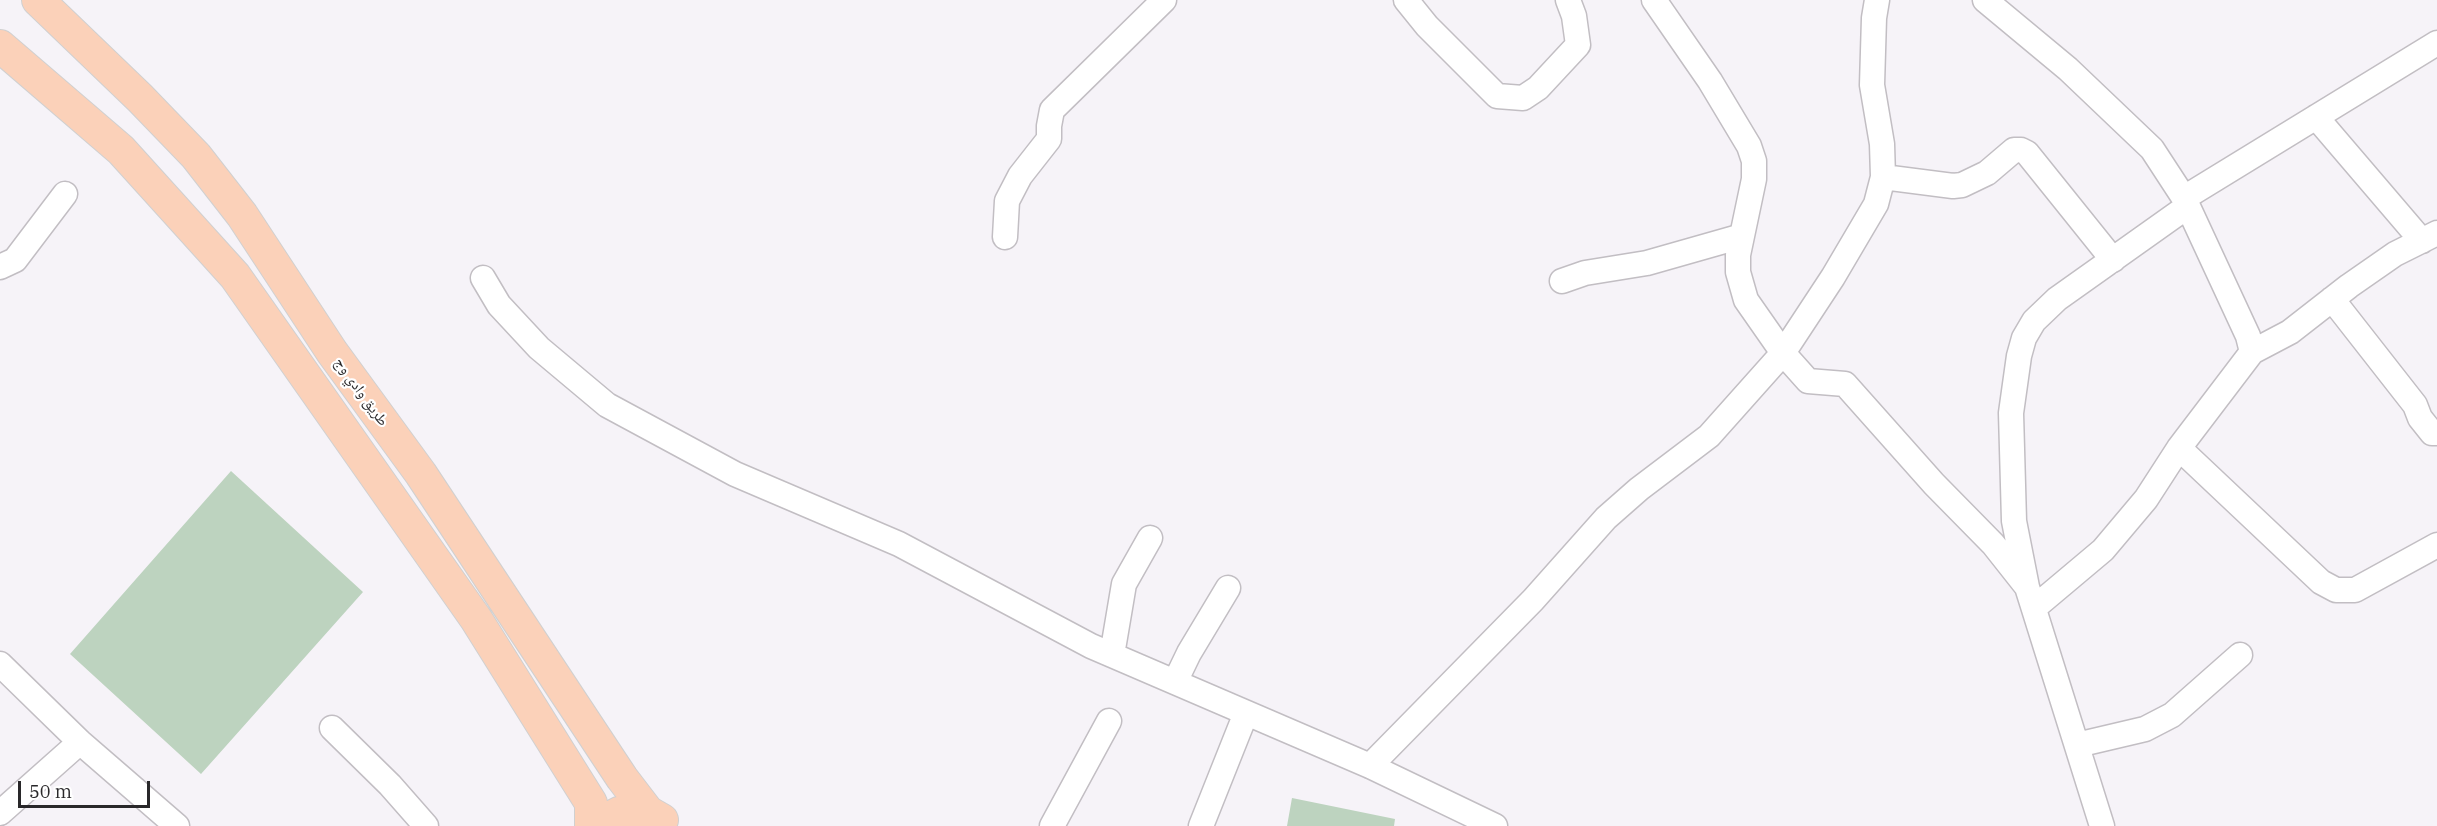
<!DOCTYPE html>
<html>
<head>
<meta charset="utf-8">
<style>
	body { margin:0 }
	#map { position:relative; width:2437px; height:826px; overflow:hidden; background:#f6f3f8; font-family:"IBM Plex Serif",serif }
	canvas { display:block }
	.scale { position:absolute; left:18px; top:781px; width:132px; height:27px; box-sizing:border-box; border:3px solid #29282a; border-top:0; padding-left:8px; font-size:18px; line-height:21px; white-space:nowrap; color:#29282a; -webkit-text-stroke:4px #fff; paint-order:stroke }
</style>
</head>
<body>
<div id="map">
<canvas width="2437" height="826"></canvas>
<div class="scale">50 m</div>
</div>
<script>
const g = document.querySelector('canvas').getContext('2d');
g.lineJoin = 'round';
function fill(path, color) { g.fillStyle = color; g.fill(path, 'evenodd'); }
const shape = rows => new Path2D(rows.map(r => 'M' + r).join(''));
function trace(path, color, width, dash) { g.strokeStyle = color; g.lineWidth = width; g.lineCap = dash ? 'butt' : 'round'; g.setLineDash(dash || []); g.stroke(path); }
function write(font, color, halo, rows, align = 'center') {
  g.font = font + ' "IBM Plex Serif","Noto Naskh Arabic",serif'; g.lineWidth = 4.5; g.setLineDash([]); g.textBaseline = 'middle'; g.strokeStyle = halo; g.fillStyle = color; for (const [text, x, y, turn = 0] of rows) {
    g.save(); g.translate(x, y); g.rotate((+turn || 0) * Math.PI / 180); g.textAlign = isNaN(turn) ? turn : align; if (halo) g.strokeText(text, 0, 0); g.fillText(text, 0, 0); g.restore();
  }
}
const green = shape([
	[231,471,363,592,201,774,70,654],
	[1292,798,1395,819,1394,826,1287,826]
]);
const minor = shape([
	[1406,0,1427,26,1497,96,1523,98,1538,88,1578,45,1574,16,1568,0],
	[1654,0,1710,81,1749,146,1754,161,1754,179,1738,255,1738,272,1746,300,1783,353,1808,381,1845,384,1934,484,1993,544,2027,587],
	[1985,0,2068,69,2152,149,2184,198,2248,336,2252,352,2179,448,2146,499,2103,550,2034,608],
	[2316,117,2422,241],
	[1883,177,1953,186,1962,185,1987,173,2014,150,2021,150,2027,153,2113,260],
	[2184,198,2437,43],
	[1005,237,1007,201,1020,176,1049,139,1049,126,1052,110,1164,0],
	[0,267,15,260,65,194],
	[483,278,499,305,539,348,607,405,735,474,899,544,1091,646,1370,766,1495,826],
	[1562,281,1585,273,1647,263,1742,236],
	[2332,299,2415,405,2420,418,2432,433,2437,433],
	[2252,352,2290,332,2349,286,2395,254,2437,233],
	[2179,448,2321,582,2336,590,2355,590,2437,545],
	[1112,655,1124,584,1150,538],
	[0,664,80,742,177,826],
	[1175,682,1189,653,1228,588],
	[332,728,390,785,426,826],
	[2077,745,2145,729,2172,715,2240,655],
	[1370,766,1533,600,1606,518,1639,489,1709,436,1783,353,1833,277,1876,204,1883,177,1882,144,1872,85,1874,18,1877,0],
	[0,813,80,742],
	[1052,826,1109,721],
	[1201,826,1246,713],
	[2102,826,2027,587,2014,521,2011,413,2019,356,2024,338,2034,321,2057,299,2188,206]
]);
const major = shape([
	[38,0,140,98,196,156,242,215,332,352,421,474,622,778,648,812],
	[0,46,121,150,235,276,476,619,591,803,591,826],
	[601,826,605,820,619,813,634,810,648,812,662,820]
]);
const streetNames = [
	["طريق وادي وج",361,392,54]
];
fill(green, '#bdd3bf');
trace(minor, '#c2bec3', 27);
trace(major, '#d0d0d0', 34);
trace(minor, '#fff', 24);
trace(major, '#fbd1b9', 32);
write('15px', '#29282a', '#fff', streetNames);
</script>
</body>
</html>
